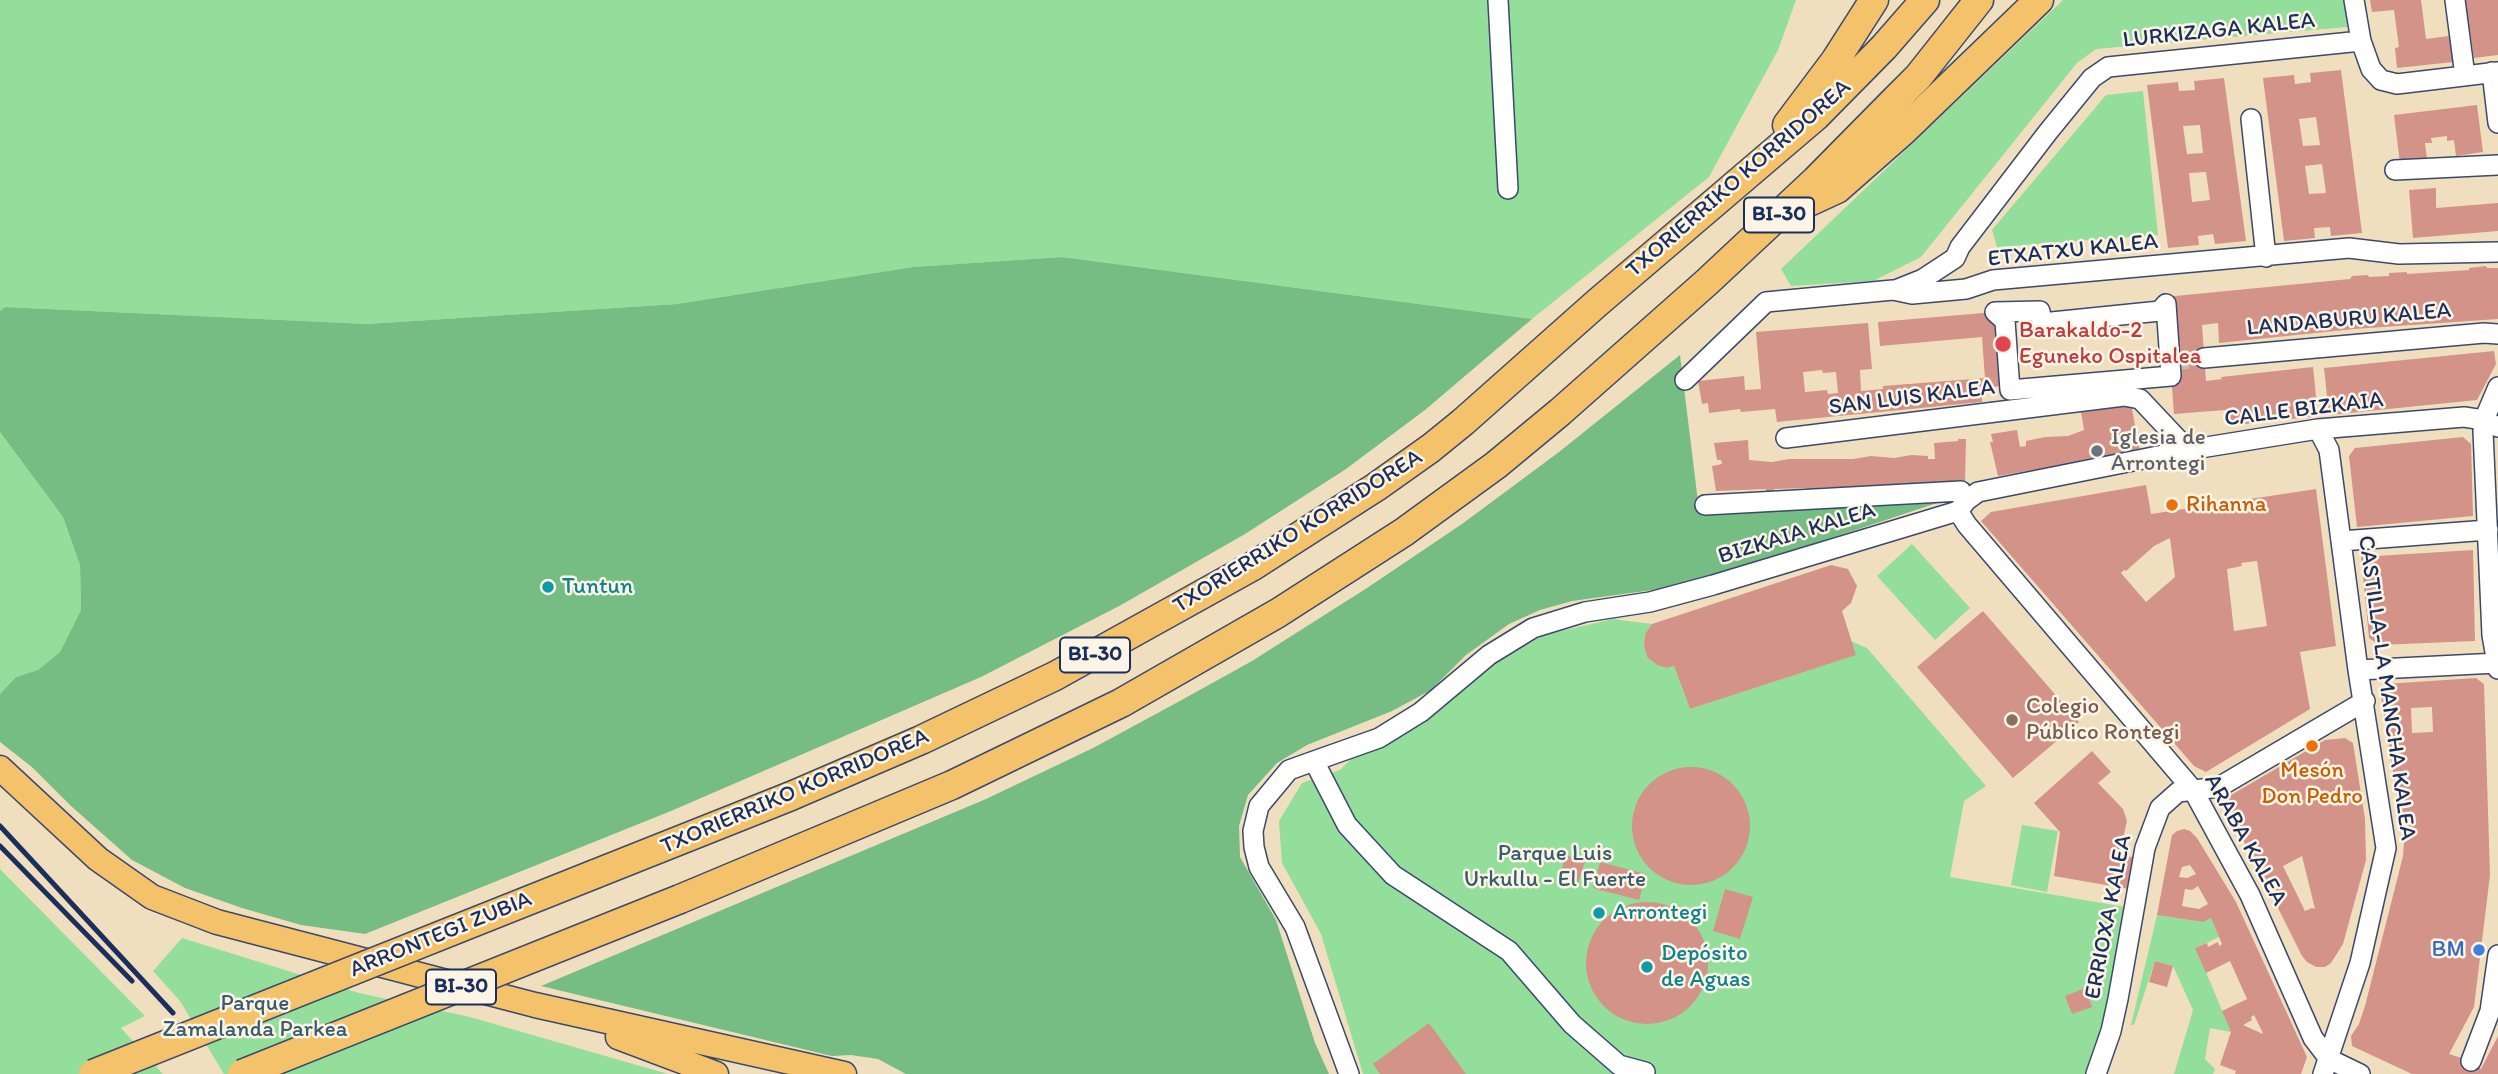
<!DOCTYPE html>
<html>
<head>
<meta charset="utf-8">
<style>
	body { margin:0 }
	canvas { display:block; background:#f0dfbf }
</style>
</head>
<body>
<canvas width="2498" height="1074"></canvas>
<script>
const g = document.querySelector('canvas').getContext('2d');
g.lineJoin = 'round';
function fill(path, color) { g.fillStyle = color; g.fill(path, 'evenodd'); }
const shape = rows => new Path2D(rows.map(r => 'M' + r).join(''));
function trace(path, color, width, dash) { g.strokeStyle = color; g.lineWidth = width; g.lineCap = dash ? 'butt' : 'round'; g.setLineDash(dash || []); g.stroke(path); }
function write(font, color, halo, rows, align = 'center') {
  g.font = font + ' Itim,sans-serif'; g.lineWidth = 5; g.setLineDash([]); g.textBaseline = 'middle'; g.strokeStyle = halo; g.fillStyle = color; for (const [text, x, y, turn = 0] of rows) {
    g.save(); g.translate(x, y); g.rotate((+turn || 0) * Math.PI / 180); g.textAlign = isNaN(turn) ? turn : align; if (halo) g.strokeText(text, 0, 0); g.fillText(text, 0, 0); g.restore();
  }
}
const green = shape([
	[0,0,1796,0,1778,50,1709,177,1532,319,1062,257,913,267,677,304,367,324,5,307,0,311],
	[2063,0,2354,0,2358,26,2096,49,2077,63,1921,257,1873,281,1791,286,1781,269],
	[2143,91,2158,235,1997,247,1992,230,2106,95],
	[0,432,63,517,80,565,81,610,60,652,38,670,16,677,0,694],
	[1912,544,1970,608,1935,640,1877,576],
	[1613,619,1652,624,1645,634,1644,646,1647,657,1657,665,1667,668,1674,666,1690,709,1855,655,1851,641,1867,648,1986,786,1964,801,1950,877,2125,907,2109,998,2088,1074,1363,1074,1321,934,1282,863,1279,821,1302,783,1340,770,1379,731,1544,635],
	[2022,825,2058,831,2047,892,2011,885],
	[0,869,145,1016,121,1028,163,1074,0,1074],
	[2157,915,2203,922,2211,918,2219,937,2196,948,2231,1032,2210,1028,2205,1059,2215,1069,2213,1074,2174,1074,2193,1010,2173,966,2155,961,2134,1025,2131,1025],
	[182,938,359,993,470,1017,668,1074,224,1074,180,1001,153,971]
]);
const forest = shape([
	[1062,257,1532,319,1425,410,1346,469,1245,534,1121,605,981,677,671,811,365,934,301,925,242,908,185,888,132,860,71,806,33,768,0,742,0,694,16,677,38,670,60,652,81,610,80,565,63,517,0,432,0,311,5,307,367,324,677,304,913,267],
	[1680,355,1699,510,1937,503,1723,574,1660,589,1572,601,1540,610,1509,624,1466,655,1431,690,1392,711,1307,745,1277,763,1248,795,1239,826,1240,857,1276,920,1315,1043,1329,1074,906,1074,878,1059,851,1055,832,1056,541,986,986,799,1093,748,1178,702,1252,661,1367,588,1462,524,1559,452]
]);
const building = shape([
	[2370,0,2421,0,2426,39,2449,36,2453,62,2397,68,2395,48,2399,47,2394,10,2372,12],
	[2465,0,2498,0,2498,55,2474,58],
	[2341,70,2362,233,2331,236,2330,227,2314,228,2315,238,2284,241,2263,78,2294,75,2295,84,2311,82,2310,73],
	[2316,117,2320,145,2303,146,2299,119],
	[2322,164,2326,193,2309,194,2305,166],
	[2224,78,2246,241,2215,244,2213,234,2198,236,2199,245,2168,248,2147,85,2178,82,2179,91,2195,90,2194,81],
	[2200,125,2203,153,2187,154,2183,126],
	[2206,172,2210,200,2192,202,2189,173],
	[2477,105,2483,152,2456,156,2454,140,2447,141,2447,136,2431,138,2432,143,2425,143,2427,159,2400,163,2394,115],
	[2436,188,2436,208,2498,203,2498,231,2413,238,2409,190],
	[2486,266,2487,268,2498,268,2498,319,2354,329,2219,343,2218,323,2202,325,2206,381,2222,379,2221,377,2313,367,2318,416,2227,426,2225,410,2174,414,2165,297,2350,279,2352,276,2368,275,2369,277,2389,276,2389,273,2407,272,2407,274,2469,270,2469,268],
	[1995,312,2010,390,1999,391,1999,386,1994,387,1995,391,1982,392,1982,402,1777,422,1775,409,1741,412,1740,409,1709,413,1708,403,1702,404,1698,381,1744,376,1745,390,1761,389,1756,332,1868,323,1872,369,1860,370,1861,391,1883,389,1883,386,1985,378,1982,337,1880,346,1878,322],
	[1822,370,1823,373,1836,372,1838,393,1828,394,1827,390,1805,392,1803,372],
	[2494,351,2496,364,2477,400,2329,415,2324,368],
	[2125,404,2132,409,2140,452,1998,476,1990,442,1993,442,1991,434,2017,430,2020,447,2026,446,2026,441,2045,437,2068,436,2084,430,2081,412],
	[2463,437,2471,444,2473,516,2357,527,2349,456,2355,448],
	[1958,439,1966,439,1965,483,1855,487,1855,489,1848,489,1848,487,1814,488,1815,490,1807,490,1807,488,1774,489,1774,491,1766,491,1766,489,1716,491,1712,466,1722,464,1721,460,1717,460,1714,443,1748,440,1749,460,1772,462,1789,459,1853,459,1871,456,1894,458,1912,455,1928,456,1928,459,1935,459,1934,443,1958,441],
	[2146,485,2151,514,2316,489,2336,646,2300,652,2310,709,2206,772,2194,766,1981,521,1991,512],
	[2170,538,2175,577,2146,602,2121,573,2124,570,2126,571,2154,546],
	[2257,561,2267,626,2234,631,2227,569,2242,566,2241,563],
	[2473,550,2475,641,2379,645,2369,638,2361,557],
	[1831,565,1848,569,1857,586,1851,603,1842,611,1856,655,1690,709,1674,666,1667,668,1657,665,1647,657,1644,646,1645,634,1652,624],
	[1983,611,2079,722,2013,778,1917,667],
	[2476,678,2484,684,2490,875,2474,1007,2449,1054,2471,1061,2473,1065,2481,1069,2498,1036,2498,1074,2412,1074,2352,1046,2351,1036,2359,1024,2365,1006,2403,856,2404,842,2380,689,2385,684],
	[2432,707,2433,732,2412,733,2411,708],
	[2345,738,2353,743,2365,819,2366,860,2343,944,2331,963,2325,967,2316,967,2307,962,2302,956,2249,850,2225,810,2226,798,2325,740],
	[2302,856,2315,909,2312,908,2305,911,2283,866],
	[2092,751,2111,772,2098,783,2123,809,2127,821,2119,856,2134,857,2129,889,2054,876,2060,832,2034,803],
	'1632 826a59 59 0 1 1 118 0a59 59 0 1 1-118 0Z',
	[2184,829,2190,831,2197,838,2236,902,2307,1057,2301,1074,2235,1074,2236,1071,2220,1065,2231,1032,2222,1011,2247,999,2230,961,2206,973,2195,948,2207,943,2208,947,2218,942,2219,946,2222,944,2211,918,2203,922,2157,915,2172,835,2177,831],
	[2190,865,2196,874,2187,878,2179,877,2182,867],
	[2198,886,2208,904,2199,909,2182,906,2185,889,2192,890],
	[2254,1015,2262,1031,2263,1034,2243,1025,2252,1020,2251,1017],
	[1566,855,1585,861,1577,887,1558,881],
	[1600,862,1646,874,1639,900,1593,888],
	[1725,889,1753,897,1740,939,1713,931],
	'1586 963a61 61 0 1 1 122 0a61 61 0 1 1-122 0Z',
	[2155,961,2173,966,2167,987,2149,982],
	[2085,988,2092,1007,2072,1014,2065,996],
	[1429,1023,1466,1074,1380,1074,1373,1064]
]);
const minorTunnel = shape([
	[2170,361,2204,358]
]);
const minor = shape([
	[1498,0,1508,189],
	[2354,0,2361,41,2371,69,2381,80,2397,84,2498,72],
	[2455,0,2465,76],
	[2492,72,2498,123],
	[2251,119,2266,257],
	[2395,170,2498,165],
	[1898,289,1923,279,1955,258,1960,247,2048,132,2092,78,2108,67,2361,41],
	[2166,304,2171,376,2010,390,2005,321,1995,312,2040,311,2042,323,2160,311,2166,304],
	[2204,358,2484,333,2498,334],
	[1685,380,1766,302,1893,290,1912,294,1966,289,1993,280,2349,248,2399,254,2498,252],
	[2498,387,2484,420,2483,431,2492,635,2498,669],
	[2318,429,2329,450,2358,670,2386,848,2360,963,2323,1074],
	[1786,438,2124,396,2140,399,2188,450],
	[1705,505,1961,491],
	[1958,511,1967,525,2193,790,2250,895,2313,1038,2329,1059,2360,1074],
	[1958,511,1967,500,1978,492,2188,450,2318,429,2464,417,2484,420,2498,427],
	[2341,541,2488,530],
	[2358,670,2498,663],
	[1314,761,1289,770,1259,806,1253,831,1254,847,1259,867,1295,927,1349,1074],
	[2471,1061,2490,1011,2498,955],
	[1645,1072,1619,1065,1572,1024,1509,951,1393,875,1347,825,1314,761,1379,738,1421,712,1489,655,1533,628,1585,612,1650,602,1713,585,1958,511],
	[2096,1074,2111,1031,2118,999,2145,848,2160,808,2178,792,2219,787,2365,701]
]);
const major = shape([
	[0,768,98,859,152,897,217,922,535,1005,844,1074],
	[618,1037,716,1074]
]);
const highway = shape([
	[1787,125,1835,61,1874,0],
	[1798,207,1837,189,1903,131,2039,0],
	[595,874,791,796,921,740,1055,676,1253,566,1376,487,1431,448,1463,422,1597,303,1816,116,1884,47,1925,0],
	[680,899,952,785,1121,703,1278,613,1404,532,1496,465,1560,412,1707,282,1816,180,1891,104,1918,77,1979,0]
]);
const rail = shape([
	[0,826,173,1013],
	[0,846,132,981]
]);
const highwayBridge = shape([
	[93,1074,595,874],
	[242,1074,680,899]
]);
const markers = [
	[2003,344,9,"#e0444e"],
	[2097,451,7,"#6b7280"],
	[2172,505,7,"#e8710a"],
	[548,587,7,"#0f9aa8"],
	[2012,720,7,"#8d6e63"],
	[2312,746,7,"#e8710a"],
	[1599,913,7,"#0f9aa8"],
	[2479,950,7,"#3f7fe0"],
	[1647,967,7,"#0f9aa8"]
];
const shields = [
	[1779,215,70],
	[1095,655,70],
	[461,987,70]
];
const shieldNames = [
	["BI-30",1779,215],
	["BI-30",1095,655],
	["BI-30",461,987]
];
const streetNames = [
	["LURKIZAGA KALEA",2219,31,-6],
	["TXORIERRIKO KORRIDOREA",1739,179,-41],
	["ETXATXU KALEA",2073,251,-6],
	["LANDABURU KALEA",2349,320,-5],
	["SAN LUIS KALEA",1912,398,-7],
	["CALLE BIZKAIA",2304,410,-7],
	["TXORIERRIKO KORRIDOREA",1298,532,-32],
	["BIZKAIA KALEA",1797,534,-17],
	["CASTILLA-LA MANCHA KALEA",2386,688,82],
	["TXORIERRIKO KORRIDOREA",795,792,-23],
	["ARABA KALEA",2245,840,61],
	["ERRIOXA KALEA",2109,917,-79],
	["ARRONTEGI ZUBIA",441,935,-22]
];
const healthNames = [
	["Barakaldo-2",2019,331],
	["Eguneko Ospitalea",2019,357]
];
const worshipNames = [
	["Iglesia de",2111,438],
	["Arrontegi",2111,464]
];
const foodNames = [
	["Rihanna",2186,505],
	["Mesón",2312,771,"center"],
	["Don Pedro",2312,797,"center"]
];
const cultureNames = [
	["Tuntun",562,587],
	["Arrontegi",1613,913],
	["Depósito",1661,954],
	["de Aguas",1661,980]
];
const educationNames = [
	["Colegio",2026,707],
	["Público Rontegi",2026,733]
];
const parkNames = [
	["Parque Luis",1555,854],
	["Urkullu - El Fuerte",1555,880],
	["Parque",255,1004],
	["Zamalanda Parkea",255,1030]
];
const shopNames = [
	["BM",2465,950]
];
fill(green, '#93de9b');
fill(forest, '#76bd83');
fill(building, '#d39388');
trace(minorTunnel, '#c5bcac', 19, [19, 10]);
trace(minor, '#3b496d', 22);
trace(major, '#3b496d', 27);
trace(highway, '#3b496d', 31);
trace(minor, '#fff', 19);
trace(major, '#f4c26a', 24);
trace(highway, '#f4c26a', 28);
trace(rail, '#1b2f5e', 5);
trace(highwayBridge, '#3b496d', 31, []);
trace(highwayBridge, '#f4c26a', 28);
for (const [x, y, r, color] of markers) { const dot = new Path2D(); dot.arc(x, y, r, 0, 2 * Math.PI); g.fillStyle = color; g.fill(dot); trace(dot, '#fcf5e5', 2.5); }
for (const [x, y, w] of shields) { const box = new Path2D(); box.roundRect(x - w / 2, y - 17.5, w, 35, 5); g.fillStyle = '#fcf5e5'; g.fill(box); trace(box, '#1b2f5e', 2); }
write('bold 21px', '#1b2f5e', null, shieldNames);
write('23px', '#1b2f5e', '#fcf5e5', streetNames);
write('23px', '#be3a42', '#fcf5e5', healthNames, 'left');
write('23px', '#5b616d', '#fcf5e5', worshipNames, 'left');
write('23px', '#c56008', '#fcf5e5', foodNames, 'left');
write('23px', '#0d838f', '#fcf5e5', cultureNames, 'left');
write('23px', '#785e54', '#fcf5e5', educationNames, 'left');
write('23px', '#395b6d', '#fcf5e5', parkNames);
write('23px', '#366cbe', '#fcf5e5', shopNames, 'right');
</script>
</body>
</html>
